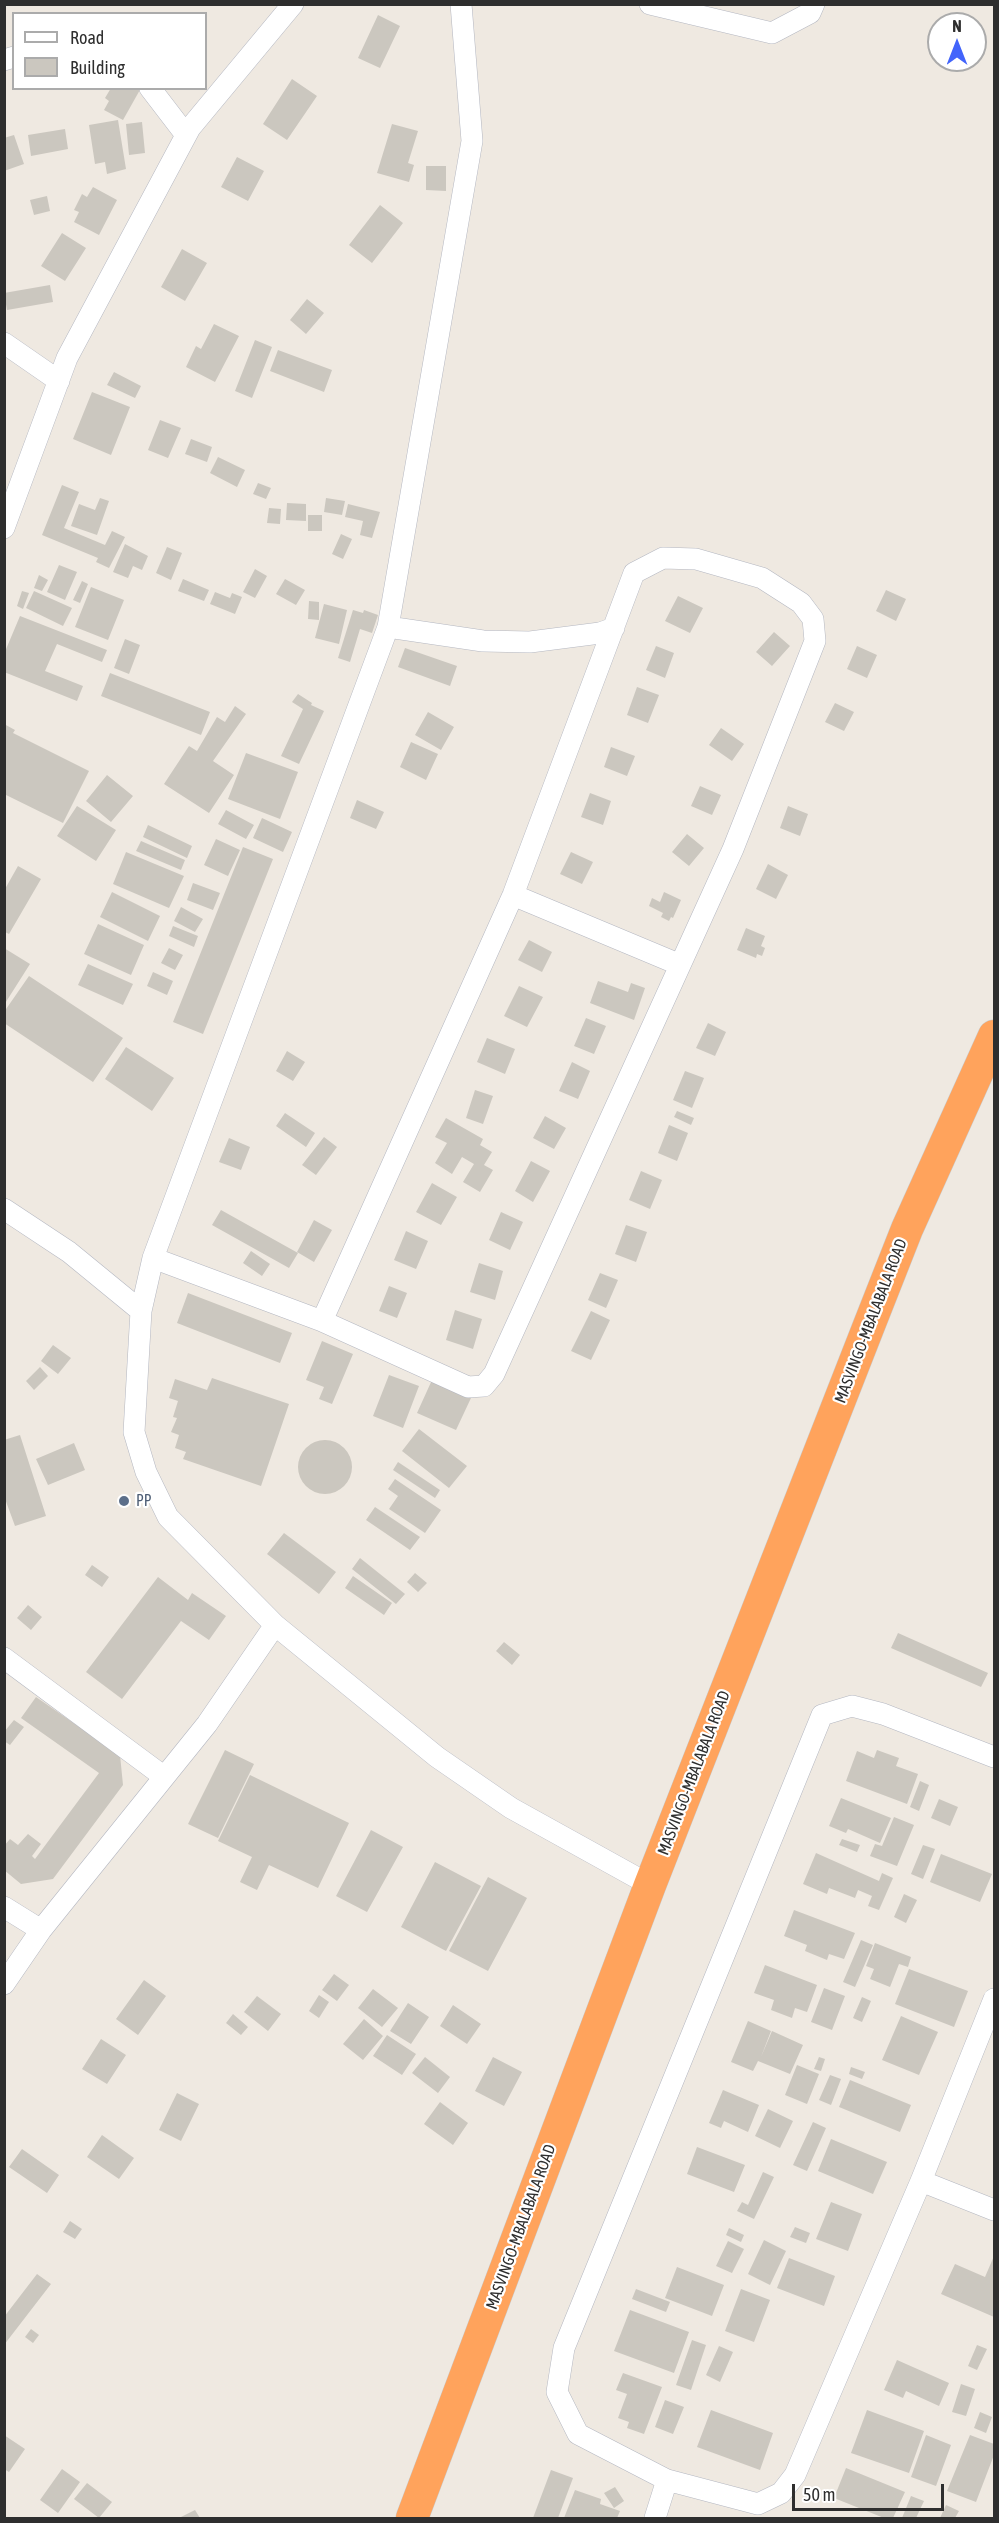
<!DOCTYPE html>
<html>
<head>
<meta charset="utf-8">
<style>
	body { margin:0 }
	#map { position:relative; width:999px; height:2523px; overflow:hidden; background:#efe9e1; font-family:"Asap Condensed",sans-serif }
	canvas { display:block }
	.frame { position:absolute; inset:0; border:6px solid #2e2e2e; pointer-events:none }
	.legend { position:absolute; left:12px; top:12px; width:195px; height:78px; box-sizing:border-box; background:#fff; border:2px solid #ababab; margin:0; padding:8px 10px; list-style:none; font-size:18px; color:#2e2e2e }
	.legend li { display:flex; align-items:center; gap:12px; height:30px }
	.legend b { width:30px; border:2px solid #ababab }
	.north { position:absolute; left:927px; top:12px; width:60px; height:60px; box-sizing:border-box; background:#fff; border:2px solid #ababab; border-radius:50%; rotate:0deg; font-size:16px; font-weight:700; line-height:24px; text-align:center; color:#2e2e2e }
	.north::after { content:''; display:block; margin:auto; width:21px; height:27px; background:#4264fb; clip-path:polygon(50% 0,100% 100%,50% 72%,0 100%) }
	.scale { position:absolute; left:792px; top:2484px; width:152px; height:27px; box-sizing:border-box; border:3px solid #2e2e2e; border-top:0; padding-left:8px; font-size:18px; line-height:21px; white-space:nowrap; color:#2e2e2e; -webkit-text-stroke:4px #fff; paint-order:stroke }
</style>
</head>
<body>
<div id="map">
<canvas width="999" height="2523"></canvas>
<div class="frame"></div>
<ul class="legend">
<li><b style="height:8px;background:#fff"></b>Road</li>
<li><b style="height:16px;background:#cbc7bf"></b>Building</li>
</ul>
<div class="north">N</div>
<div class="scale">50 m</div>
</div>
<script>
const g = document.querySelector('canvas').getContext('2d');
g.lineJoin = 'round';
function fill(path, color) { g.fillStyle = color; g.fill(path, 'evenodd'); }
const shape = rows => new Path2D(rows.map(r => 'M' + r).join(''));
function trace(path, color, width, dash) { g.strokeStyle = color; g.lineWidth = width; g.lineCap = dash ? 'butt' : 'round'; g.setLineDash(dash || []); g.stroke(path); }
function write(font, color, halo, rows, align = 'center') {
  g.font = font + ' "Asap Condensed",sans-serif'; g.lineWidth = 4.5; g.setLineDash([]); g.textBaseline = 'middle'; g.strokeStyle = halo; g.fillStyle = color; for (const [text, x, y, turn = 0] of rows) {
    g.save(); g.translate(x, y); g.rotate((+turn || 0) * Math.PI / 180); g.textAlign = isNaN(turn) ? turn : align; if (halo) g.strokeText(text, 0, 0); g.fillText(text, 0, 0); g.restore();
  }
}
const building = shape([
	[378,15,400,26,380,68,358,58],
	[292,79,317,96,287,140,263,124],
	[111,88,141,88,123,120,104,110,109,101,105,98],
	[118,120,126,169,107,174,105,162,95,164,89,125],
	[142,122,145,153,129,155,126,124],
	[392,124,418,131,408,163,414,165,409,182,377,173],
	[65,129,68,149,31,156,28,135],
	[14,135,24,164,4,171,4,138],
	[237,157,264,171,248,201,221,187],
	[426,166,446,166,446,191,426,190],
	[93,187,117,200,99,235,74,222,79,212,74,210,82,194,87,197],
	[47,196,50,211,34,215,30,200],
	[380,205,403,223,372,263,349,245],
	[62,233,86,248,65,281,41,266],
	[182,249,207,263,185,301,161,287],
	[50,285,53,302,7,310,4,293],
	[307,299,324,313,306,334,290,320],
	[214,324,239,336,215,382,186,367,196,346,201,349],
	[255,340,272,347,252,398,235,391],
	[278,350,332,370,324,392,270,371],
	[114,372,141,386,135,398,107,385],
	[92,392,130,407,111,455,73,439],
	[160,420,181,428,168,458,148,450],
	[191,439,212,447,207,462,185,454],
	[218,457,245,470,237,487,210,473],
	[258,483,271,488,266,499,253,494],
	[62,485,79,492,64,528,105,545,112,531,125,537,109,568,96,562,98,558,42,535],
	[100,498,109,501,97,535,71,526,79,504,95,510],
	[326,498,345,501,342,515,324,512],
	[287,503,306,504,306,521,286,520],
	[348,504,380,512,372,538,360,535,363,521,345,517],
	[269,508,281,509,280,524,267,523],
	[308,515,322,515,322,531,308,531],
	[341,534,352,539,343,559,332,554],
	[125,544,148,556,142,570,133,566,128,578,113,572],
	[167,547,182,553,171,580,156,573],
	[59,565,77,572,65,600,47,592],
	[255,569,267,576,255,598,243,592],
	[39,575,48,580,42,591,34,588],
	[183,579,209,590,204,601,178,591],
	[285,579,305,590,296,605,276,594],
	[82,581,88,584,80,603,73,600],
	[91,587,124,600,108,640,75,627],
	[886,590,906,599,896,621,876,611],
	[22,591,29,593,23,609,17,606],
	[34,591,72,608,63,626,26,608],
	[215,592,230,598,232,593,242,597,235,614,210,604],
	[678,596,703,608,690,633,665,621],
	[309,601,319,602,319,620,308,619],
	[324,604,347,610,339,644,315,638],
	[353,610,363,613,364,610,378,615,372,633,360,629,350,662,338,658],
	[20,616,107,650,102,662,57,644,45,671,83,686,77,701,4,672,4,654],
	[774,632,790,646,772,666,756,652],
	[125,639,140,645,129,674,114,668],
	[656,646,674,653,665,678,646,670],
	[857,646,877,655,867,678,847,669],
	[405,648,457,666,450,686,398,667],
	[110,673,210,712,201,735,101,696],
	[637,687,659,695,648,723,627,715],
	[298,694,312,703,311,705,324,711,299,764,281,756,303,709,292,702],
	[835,703,854,712,844,731,825,722],
	[235,706,246,714,213,761,234,775,209,813,164,784,189,746,197,751,217,717,225,722],
	[428,712,454,727,441,750,415,735],
	[4,724,15,730,13,733,89,771,63,823,4,794],
	[721,728,744,744,732,761,709,745],
	[411,742,438,754,426,780,400,767],
	[611,747,635,756,627,776,604,767],
	[246,753,298,772,280,819,228,799],
	[107,775,133,796,111,822,86,801],
	[700,786,721,795,712,815,691,806],
	[590,793,611,801,603,825,581,817],
	[357,800,384,812,376,829,350,818],
	[77,806,116,830,96,861,57,836],
	[788,806,808,814,800,836,780,828],
	[226,810,254,825,246,839,218,824],
	[262,818,292,832,283,852,253,838],
	[148,825,192,846,187,858,143,837],
	[687,834,704,848,689,866,672,852],
	[216,839,240,850,228,876,204,865],
	[141,841,185,860,181,870,136,851],
	[243,847,273,859,203,1034,173,1022],
	[126,852,184,876,169,908,113,884],
	[571,852,593,862,582,884,560,874],
	[768,864,788,875,776,899,756,889],
	[18,866,41,879,9,934,5,932,5,889],
	[193,883,220,893,213,910,187,900],
	[112,892,160,916,148,941,100,917],
	[664,892,681,900,673,918,671,917,669,921,661,917,663,913,649,906,652,898,660,902],
	[181,907,203,919,195,932,174,921],
	[98,924,144,945,131,975,84,954],
	[173,926,198,936,194,947,169,936],
	[746,928,765,936,761,946,765,948,762,956,757,954,756,958,737,950],
	[529,940,552,952,542,972,518,960],
	[4,948,30,964,4,1005],
	[169,948,183,955,175,970,161,963],
	[88,964,133,984,123,1005,78,985],
	[153,972,173,981,167,995,147,986],
	[29,976,123,1038,93,1082,4,1023,4,1012],
	[598,981,628,992,631,983,645,988,634,1020,590,1003],
	[519,986,543,997,527,1027,504,1016],
	[586,1018,606,1026,594,1054,574,1046],
	[708,1023,726,1032,715,1056,696,1048],
	[487,1038,515,1049,505,1074,477,1062],
	[126,1047,174,1078,152,1111,105,1079],
	[287,1051,305,1062,293,1081,276,1071],
	[572,1062,590,1071,578,1099,559,1091],
	[685,1071,704,1078,692,1108,673,1100],
	[475,1090,493,1096,483,1124,466,1118],
	[677,1111,694,1118,691,1125,674,1117],
	[285,1113,315,1133,306,1147,276,1126],
	[545,1116,566,1128,554,1149,533,1138],
	[446,1118,483,1139,480,1145,492,1152,484,1165,493,1170,480,1192,463,1182,474,1164,462,1157,452,1174,435,1163,447,1143,435,1137],
	[669,1125,688,1133,677,1161,658,1153],
	[324,1137,337,1147,316,1175,302,1165],
	[229,1138,250,1147,241,1170,219,1162],
	[531,1161,550,1171,533,1202,515,1191],
	[641,1171,662,1180,650,1209,629,1200],
	[432,1183,457,1197,441,1225,416,1212],
	[221,1210,298,1253,289,1268,212,1225],
	[501,1212,523,1222,510,1250,489,1240],
	[314,1220,332,1230,314,1262,297,1252],
	[626,1225,647,1232,636,1262,615,1254],
	[406,1231,428,1241,416,1269,394,1260],
	[251,1251,270,1264,262,1276,243,1263],
	[479,1263,503,1271,495,1300,470,1292],
	[600,1273,618,1280,606,1308,588,1300],
	[389,1286,407,1293,397,1318,379,1311],
	[188,1293,292,1333,280,1363,177,1323],
	[455,1310,482,1319,473,1349,446,1340],
	[591,1311,610,1320,591,1360,571,1351],
	[322,1341,353,1354,332,1404,319,1399,324,1387,306,1380],
	[53,1345,71,1358,58,1374,41,1361],
	[40,1367,48,1376,34,1390,26,1381],
	[389,1375,419,1386,403,1428,373,1416],
	[212,1378,289,1404,261,1486,183,1459,186,1452,175,1448,179,1435,171,1432,177,1418,173,1417,178,1401,169,1398,175,1379,207,1390],
	[432,1380,471,1398,456,1430,417,1413],
	[419,1429,467,1466,449,1488,402,1451],
	[20,1435,46,1516,15,1526,4,1496,4,1440],
	'298 1467a27 27 0 1 1 54 0a27 27 0 1 1-54 0Z',
	[74,1443,85,1470,48,1485,36,1459],
	[398,1462,440,1490,435,1498,393,1470],
	[395,1479,441,1510,425,1533,389,1509,398,1496,388,1489],
	[375,1507,420,1537,410,1550,366,1520],
	[284,1533,336,1572,319,1594,267,1554],
	[360,1558,405,1594,396,1604,352,1569],
	[92,1565,109,1577,102,1587,85,1575],
	[415,1573,427,1583,418,1592,407,1582],
	[353,1576,392,1603,384,1615,345,1588],
	[158,1577,188,1600,192,1593,226,1616,209,1640,181,1621,122,1699,86,1672],
	[28,1605,42,1617,31,1630,17,1618],
	[898,1633,988,1673,981,1687,891,1648],
	[504,1642,520,1655,512,1665,496,1651],
	[36,1697,120,1755,123,1785,53,1879,21,1884,4,1870,4,1846,10,1839,18,1845,28,1834,41,1844,32,1856,35,1859,99,1773,21,1718],
	[14,1720,24,1727,10,1745,4,1741,4,1732],
	[225,1750,254,1764,218,1838,188,1824],
	[877,1750,899,1758,896,1766,918,1774,907,1804,846,1781,857,1751,874,1758],
	[250,1775,349,1823,318,1888,269,1865,257,1890,240,1882,252,1857,218,1841],
	[920,1781,929,1785,919,1811,910,1807],
	[841,1798,891,1818,880,1843,848,1829,846,1833,829,1826],
	[939,1799,958,1807,950,1826,931,1818],
	[894,1817,914,1825,897,1866,870,1856,875,1844,882,1846],
	[371,1830,403,1847,367,1912,336,1896],
	[842,1839,860,1845,857,1852,839,1845],
	[923,1845,935,1849,923,1879,911,1874],
	[816,1853,879,1881,882,1873,893,1878,879,1910,868,1906,872,1896,858,1890,855,1898,829,1888,827,1894,803,1884],
	[941,1854,992,1874,980,1902,930,1882],
	[435,1862,481,1886,446,1951,401,1927],
	[488,1877,527,1898,488,1971,449,1951],
	[904,1894,917,1900,906,1923,894,1917],
	[794,1910,855,1933,844,1959,829,1954,827,1960,805,1951,807,1945,784,1936],
	[861,1940,873,1945,855,1987,843,1982],
	[875,1943,911,1957,908,1967,899,1964,890,1987,870,1979,874,1969,866,1966],
	[765,1965,817,1985,807,2012,795,2008,792,2018,771,2010,774,2000,754,1993],
	[909,1969,968,1991,954,2027,895,2004],
	[334,1974,349,1985,337,2001,322,1990],
	[144,1980,166,1996,138,2035,116,2019],
	[824,1988,845,1996,832,2030,811,2022],
	[373,1989,398,2008,382,2027,358,2008],
	[319,1995,329,2002,319,2018,309,2011],
	[257,1996,281,2014,268,2031,244,2012],
	[862,1997,871,2001,862,2022,853,2018],
	[408,2003,429,2017,411,2044,390,2031],
	[453,2005,481,2024,467,2044,440,2026],
	[233,2014,248,2027,241,2035,226,2023],
	[901,2016,938,2032,919,2075,882,2060],
	[364,2019,383,2036,363,2060,343,2044],
	[748,2021,771,2031,761,2057,772,2031,803,2045,790,2074,758,2061,753,2071,731,2062],
	[387,2035,416,2054,402,2075,373,2056],
	[101,2039,126,2055,107,2084,82,2069],
	[425,2057,450,2077,438,2093,412,2073],
	[493,2057,522,2072,504,2106,475,2091],
	[819,2057,825,2059,821,2071,814,2069],
	[797,2065,819,2074,807,2104,785,2095],
	[851,2067,865,2072,862,2079,849,2074],
	[830,2075,841,2079,831,2105,819,2100],
	[850,2080,911,2105,900,2132,839,2107],
	[723,2090,759,2105,748,2132,724,2121,721,2128,709,2123],
	[177,2093,199,2104,181,2141,159,2130],
	[440,2102,468,2123,453,2145,424,2124],
	[768,2109,793,2121,780,2148,755,2136],
	[813,2122,826,2128,807,2171,793,2165],
	[102,2135,134,2158,119,2179,87,2157],
	[831,2139,887,2162,873,2194,818,2171],
	[697,2147,745,2165,734,2192,687,2174],
	[22,2149,59,2175,47,2193,9,2167],
	[763,2172,774,2177,754,2219,737,2211,742,2202,748,2205],
	[831,2202,862,2214,848,2251,816,2239],
	[70,2221,82,2229,75,2239,63,2232],
	[795,2227,810,2233,806,2243,790,2237],
	[729,2228,744,2235,741,2242,726,2235],
	[764,2240,786,2251,770,2285,748,2274],
	[728,2241,744,2249,732,2273,716,2266],
	[994,2256,994,2317,941,2294,955,2264,985,2277],
	[789,2258,835,2276,824,2306,777,2288],
	[677,2267,724,2285,712,2316,665,2298],
	[37,2274,51,2284,4,2345,4,2317],
	[636,2289,670,2302,666,2312,632,2299],
	[741,2289,770,2300,754,2342,725,2331],
	[630,2310,689,2332,674,2373,614,2351],
	[31,2329,39,2335,33,2343,25,2337],
	[692,2340,706,2345,691,2390,676,2385],
	[977,2345,987,2349,977,2370,968,2366],
	[719,2346,733,2352,720,2382,706,2375],
	[897,2360,949,2383,939,2406,906,2391,903,2398,884,2390],
	[623,2373,662,2387,644,2434,627,2428,629,2422,618,2418,627,2394,616,2390],
	[961,2384,975,2389,966,2416,952,2412],
	[665,2400,684,2407,673,2434,655,2427],
	[711,2410,773,2433,760,2470,697,2447],
	[867,2410,924,2431,909,2473,851,2453],
	[980,2412,992,2417,986,2433,974,2428],
	[4,2435,25,2449,9,2472,4,2469],
	[926,2435,951,2445,936,2486,911,2477],
	[970,2435,994,2444,994,2455,976,2502,947,2491],
	[846,2468,905,2492,893,2518,884,2518,834,2498],
	[62,2469,80,2482,58,2513,40,2500],
	[551,2470,573,2478,558,2518,533,2518],
	[87,2483,112,2502,99,2518,74,2499],
	[615,2487,624,2501,614,2508,604,2493],
	[575,2490,601,2499,600,2504,620,2511,617,2518,564,2518],
	[911,2496,924,2501,916,2518,902,2518],
	[946,2505,959,2511,955,2518,940,2518],
	[195,2510,200,2518,179,2518]
]);
const minor = shape([
	[461,4,472,141,388,627,153,1258,141,1311,134,1432,146,1472,168,1517,275,1625,437,1757,511,1808,650,1885],
	[650,4,772,33,810,13,814,4],
	[4,60,14,57],
	[150,88,186,135],
	[4,343,59,381],
	[4,528,67,358,190,128,293,4],
	[388,627,483,641,530,642,600,633,614,628],
	[513,895,678,964],
	[4,1209,69,1252,141,1311],
	[153,1258,322,1321,468,1387,484,1386,494,1374,733,849,815,641,813,619,801,603,762,578,696,559,663,558,634,573,513,895,322,1321],
	[4,1658,163,1776],
	[994,1757,883,1714,852,1706,822,1715,564,2348,557,2392,578,2434,667,2480,758,2504,781,2493,795,2475,921,2181,994,1999],
	[4,1907,41,1930],
	[4,1984,41,1930,207,1724,275,1625],
	[921,2181,994,2210],
	[655,2518,667,2480]
]);
const highway = shape([
	[412,2518,650,1885,868,1328,907,1229,994,1036]
]);
const markers = [
	[124,1501,6,"#5c6f8a"]
];
const streetNames = [
	["MASVINGO-MBALABALA ROAD",871,1321,-69],
	["MASVINGO-MBALABALA ROAD",694,1773,-69],
	["MASVINGO-MBALABALA ROAD",521,2227,-70]
];
const serviceNames = [
	["PP",136,1501]
];
fill(building, '#cbc7bf');
trace(minor, '#b4b7c1', 22);
trace(highway, '#c9c9c9', 33);
trace(minor, '#fff', 21);
trace(highway, '#ffa35c', 32);
for (const [x, y, r, color] of markers) { const dot = new Path2D(); dot.arc(x, y, r, 0, 2 * Math.PI); g.fillStyle = color; g.fill(dot); trace(dot, '#fff', 2); }
write('16px', '#2e2e2e', '#fff', streetNames);
write('16px', '#4e5e75', '#fff', serviceNames, 'left');
</script>
</body>
</html>
